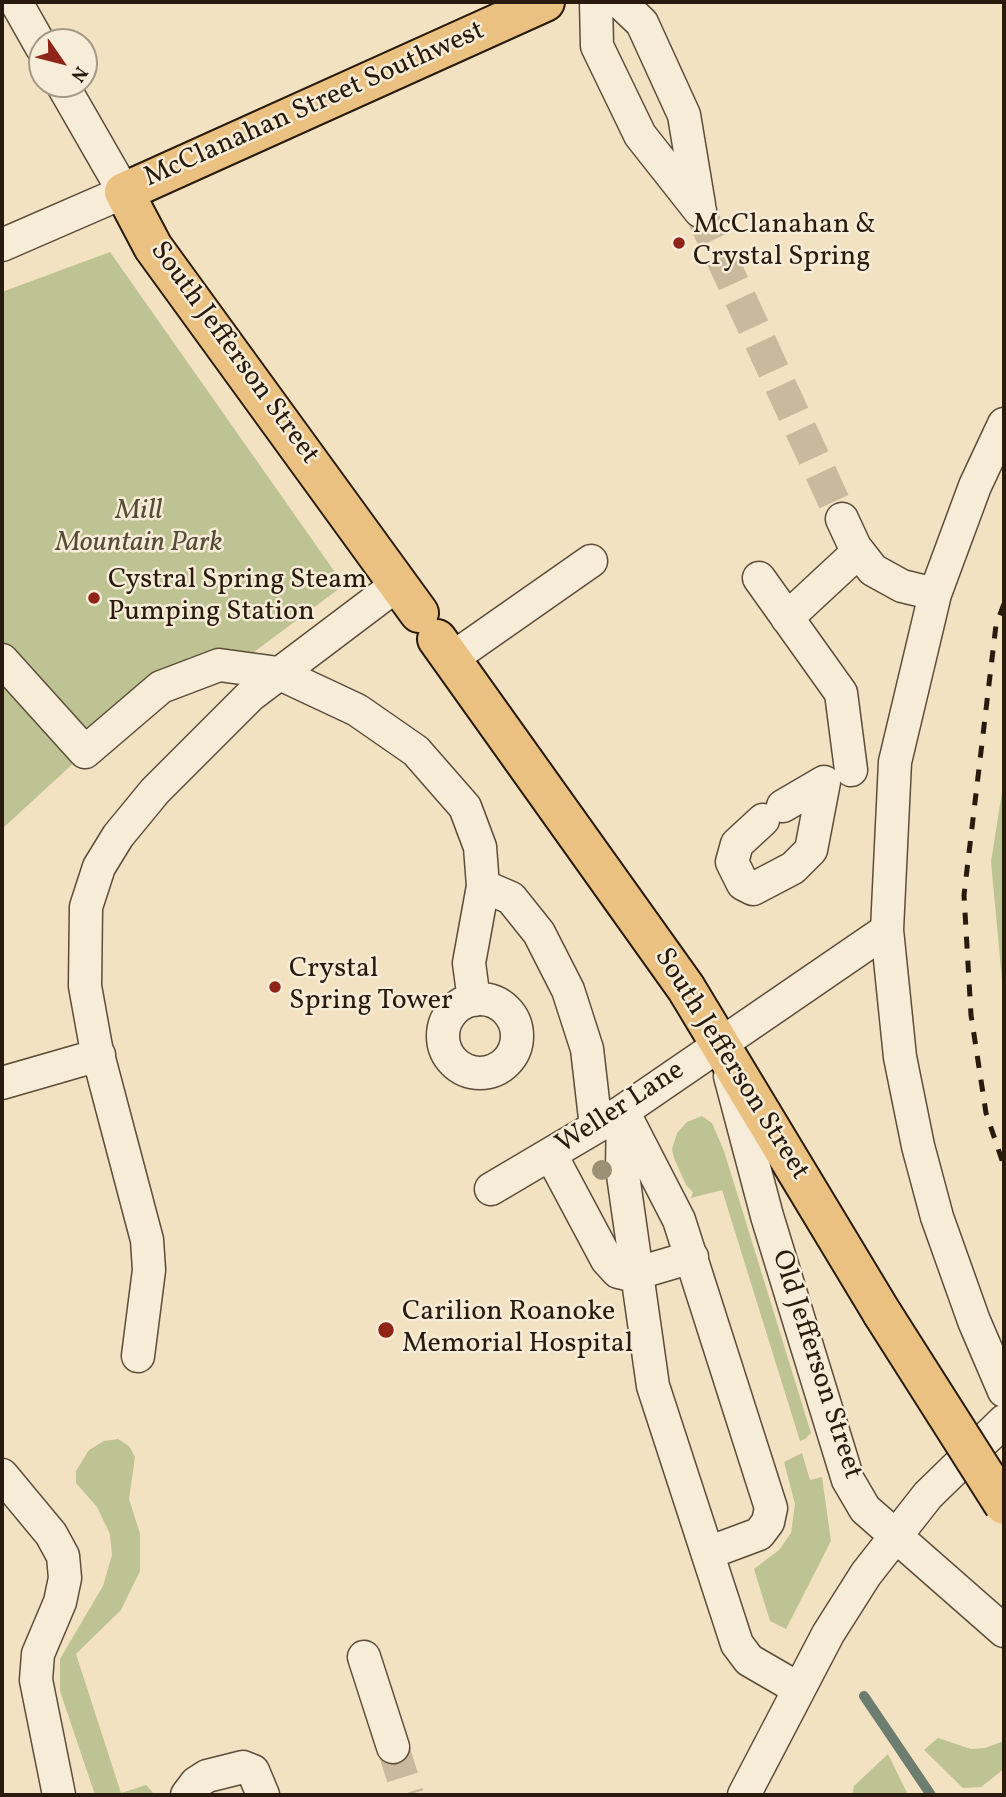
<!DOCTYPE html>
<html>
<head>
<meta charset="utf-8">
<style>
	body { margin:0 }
	#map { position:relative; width:1006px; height:1797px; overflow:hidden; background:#f3e2c1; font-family:Vollkorn,serif }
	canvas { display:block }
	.frame { position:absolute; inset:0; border:4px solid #281b0d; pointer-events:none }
	.north { position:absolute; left:28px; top:28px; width:70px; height:70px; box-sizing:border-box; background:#f7ecd7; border:2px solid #a49886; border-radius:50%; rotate:125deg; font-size:19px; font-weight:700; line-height:28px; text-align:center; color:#281b0d }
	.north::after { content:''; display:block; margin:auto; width:24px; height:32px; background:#8f2418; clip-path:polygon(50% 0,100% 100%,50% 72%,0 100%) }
</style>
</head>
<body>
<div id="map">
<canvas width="1006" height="1797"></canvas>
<div class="frame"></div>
<div class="north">N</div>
</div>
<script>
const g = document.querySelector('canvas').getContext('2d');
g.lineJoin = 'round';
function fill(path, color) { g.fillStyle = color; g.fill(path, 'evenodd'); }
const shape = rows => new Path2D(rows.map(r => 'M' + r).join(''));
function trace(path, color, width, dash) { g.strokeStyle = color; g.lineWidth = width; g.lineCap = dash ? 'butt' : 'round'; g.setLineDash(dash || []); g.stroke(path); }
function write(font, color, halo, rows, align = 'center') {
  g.font = font + ' Vollkorn,serif'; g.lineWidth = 5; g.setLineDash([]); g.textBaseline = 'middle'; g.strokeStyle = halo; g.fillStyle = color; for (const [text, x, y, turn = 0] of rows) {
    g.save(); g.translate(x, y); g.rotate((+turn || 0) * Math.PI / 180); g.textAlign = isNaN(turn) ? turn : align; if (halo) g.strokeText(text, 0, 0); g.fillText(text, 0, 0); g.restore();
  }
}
const green = shape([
	[110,252,344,585,250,655,189,657,2,829,2,292],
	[1004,779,1004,1001,991,862],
	[702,1116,712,1123,724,1151,811,1433,805,1439,800,1441,722,1190,691,1198,693,1192,686,1185,674,1158,672,1149,677,1133,687,1122],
	[118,1439,129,1446,135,1457,129,1499,140,1534,140,1571,121,1610,76,1654,121,1793,146,1785,155,1795,95,1795,60,1691,60,1659,103,1586,112,1555,110,1534,97,1507,76,1483,76,1471,89,1450,104,1441],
	[802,1453,810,1480,822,1477,831,1541,786,1629,770,1621,754,1569,779,1550,791,1533,795,1504,784,1462],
	[938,1738,971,1749,985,1748,1004,1741,1004,1769,981,1787,963,1788,924,1750],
	[888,1754,908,1795,852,1795,854,1786]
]);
const stream = shape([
	[864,1696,931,1795]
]);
const minorTunnel = shape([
	[700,211,842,519],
	[393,1747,408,1795]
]);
const minor = shape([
	[16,2,42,48],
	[596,2,597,46,640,135,700,211],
	[620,2,642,23,684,115,699,205],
	[2,245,124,192,62,84],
	[1004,424,975,486,935,594,895,762,887,930,900,1057,918,1146,937,1217,974,1321,1004,1391],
	[842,519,855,547,873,570,902,586,935,594],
	[759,578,841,693,851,770],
	[787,618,858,552],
	[451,659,591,561],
	[2,660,85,752,161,687,219,665,278,673,357,710,416,751,465,807,480,847,483,886,469,963,474,1000],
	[763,820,737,844,732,862,743,884,753,889,793,868,811,850,824,782,783,806],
	[483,886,511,898,539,933,568,990,587,1049,596,1127],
	'443 1036a37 37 0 1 1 74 0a37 37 0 1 1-74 0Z',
	[730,1076,767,1216,848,1480,865,1509,1004,1631],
	[2,1083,99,1055],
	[623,1111,622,1168,653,1386,737,1644,749,1660,799,1689],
	[625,1115,679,1220,771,1508,768,1522,759,1534,708,1553],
	[551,1155,607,1260,618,1272,631,1275,692,1257],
	[491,1189,623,1111,887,930],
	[138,1356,149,1270,147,1240,96,1047,85,986,86,907,99,867,118,836,155,791,251,695,398,584],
	[2,1475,51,1534,63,1556,65,1578,60,1602,38,1654,36,1680,59,1795],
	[364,1657,393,1747],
	[187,1795,196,1783,207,1776,243,1767,253,1771,263,1795],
	[744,1795,828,1634,866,1574,928,1495,1004,1421]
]);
const major = shape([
	[419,613,153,247,124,192,545,2],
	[437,639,686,988,882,1313]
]);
const rail = shape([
	[1004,604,996,625,964,895,971,1015,986,1113,1004,1166]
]);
const majorBridge = shape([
	[882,1313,1004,1505]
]);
const trees = [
	[602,1170]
];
const markers = [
	[679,243,7,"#8f2418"],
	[94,598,7,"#8f2418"],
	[275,987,7,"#8f2418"],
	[386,1330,9,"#8f2418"]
];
const streetNames = [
	["McClanahan Street Southwest",315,106,-24],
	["South Jefferson Street",233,354,54],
	["South Jefferson Street",730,1065,58],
	["Weller Lane",621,1109,-33],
	["Old Jefferson Street",815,1365,72]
];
const poiNames = [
	["McClanahan &",693,227],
	["Crystal Spring",693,259],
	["Cystral Spring Steam",108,582],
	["Pumping Station",108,614],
	["Crystal",289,971],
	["Spring Tower",289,1003],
	["Carilion Roanoke",402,1314],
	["Memorial Hospital",402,1346]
];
const parkNames = [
	["Mill",139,513],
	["Mountain Park",139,545]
];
fill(green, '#bdc392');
trace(stream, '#6d7d6f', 10);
trace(minorTunnel, '#caba9d', 32, [32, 16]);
trace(minor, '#5b4d3a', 35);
trace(major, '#281b0d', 42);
trace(minor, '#f7ecd7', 32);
trace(major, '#eac180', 38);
trace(rail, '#281b0d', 5, [12, 12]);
trace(majorBridge, '#281b0d', 42, []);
trace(majorBridge, '#eac180', 38);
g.fillStyle = '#9c9074';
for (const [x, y] of trees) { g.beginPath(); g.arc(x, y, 10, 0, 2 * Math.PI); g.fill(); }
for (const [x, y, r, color] of markers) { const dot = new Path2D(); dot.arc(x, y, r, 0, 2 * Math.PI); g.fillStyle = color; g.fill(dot); trace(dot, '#f7ecd7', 2.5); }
write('28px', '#281b0d', '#f7ecd7', streetNames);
write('28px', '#281b0d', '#f7ecd7', poiNames, 'left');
write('italic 28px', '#554d35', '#f7ecd7', parkNames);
</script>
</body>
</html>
